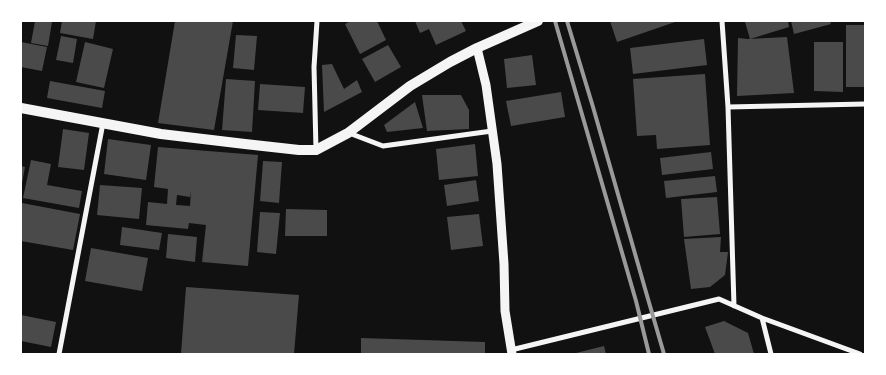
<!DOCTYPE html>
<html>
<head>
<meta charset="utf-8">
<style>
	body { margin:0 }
	#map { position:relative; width:886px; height:375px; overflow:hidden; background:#111; font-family:"Exo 2",sans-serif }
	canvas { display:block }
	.frame { position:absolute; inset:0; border:22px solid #fff; pointer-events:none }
</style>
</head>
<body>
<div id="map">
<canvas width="886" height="375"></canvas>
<div class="frame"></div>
</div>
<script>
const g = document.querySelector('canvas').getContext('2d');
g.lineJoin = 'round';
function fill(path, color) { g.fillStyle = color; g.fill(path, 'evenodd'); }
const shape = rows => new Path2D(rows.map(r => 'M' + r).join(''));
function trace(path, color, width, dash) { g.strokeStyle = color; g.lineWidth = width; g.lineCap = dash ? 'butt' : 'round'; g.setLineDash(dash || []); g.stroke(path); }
const building = shape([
	[35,21,52,22,48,46,31,43],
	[62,21,96,21,93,39,60,33],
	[175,21,233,21,214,130,158,123],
	[351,21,377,21,386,40,360,54,345,24],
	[415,21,461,21,466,31,436,45,429,29,420,33],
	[610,21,675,21,675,22,617,42],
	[747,21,788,21,789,27,750,39,745,22],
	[791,21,830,21,831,24,794,34],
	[846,25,865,25,865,87,846,87],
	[236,35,257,36,254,70,233,68],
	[61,36,77,39,73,63,56,60],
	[787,37,794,93,737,96,738,38,748,39],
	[704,39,707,65,633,74,630,48],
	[21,42,47,47,42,71,21,67],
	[85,42,113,49,104,88,76,82],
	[814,42,843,42,843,92,814,91],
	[388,45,401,67,375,82,362,59],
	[532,55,536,85,507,88,504,59],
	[332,64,344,89,357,80,362,92,324,112,322,65],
	[705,74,710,145,657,149,656,135,637,136,633,79],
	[226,79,255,81,252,132,222,130],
	[50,81,105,91,102,108,47,98],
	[260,84,305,87,303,113,258,110],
	[561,92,565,117,511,126,506,101],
	[422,95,461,95,469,110,469,129,427,131],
	[415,102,423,128,387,132,384,125],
	[63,129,89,133,84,170,58,167],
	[108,139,151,145,146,180,104,174],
	[475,144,478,176,439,180,436,149],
	[158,147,258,155,248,266,202,262,206,225,189,223,188,229,146,225,148,202,167,204,168,189,154,187],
	[191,190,190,206,176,205,177,195,190,197],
	[711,152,713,169,662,175,660,158],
	[31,160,51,164,47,185,82,191,79,208,23,198],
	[263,161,282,162,279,203,260,201],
	[21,166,25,167,22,183,21,183],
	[715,176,717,192,666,198,664,181],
	[476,180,479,201,447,206,444,185],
	[100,185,142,188,139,219,97,215],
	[717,197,720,234,684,237,681,199],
	[22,203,80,214,73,250,21,241,21,209],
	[286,209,327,210,327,236,285,236],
	[260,212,280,213,276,254,257,252],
	[479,214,483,246,451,250,447,217],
	[122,227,162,233,159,250,120,245],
	[168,234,197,237,195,262,166,258],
	[721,237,720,252,728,252,725,275,710,287,691,289,684,239],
	[91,248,148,258,142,291,85,281],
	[186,287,299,295,294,354,181,354],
	[21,315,56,322,51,347,21,341],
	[724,321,748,333,754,354,715,354,705,327],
	[361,338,485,342,485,354,361,354],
	[604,346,606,354,576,354,576,353]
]);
const minor = shape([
	[722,21,728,107,734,306],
	[728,107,865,104],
	[349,133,383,146,492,131],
	[316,150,314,67,317,21],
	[762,318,771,354],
	[511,350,719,299,762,318,860,354],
	[59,354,103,123]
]);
const tertiary = shape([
	[477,48,486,85,497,164,504,264,505,311,512,354]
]);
const secondary = shape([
	[21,108,161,134,245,144,299,150,316,150,348,133,410,86,450,62,477,48,538,21]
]);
const rail = shape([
	[555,21,636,301,649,354],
	[567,21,593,107,648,299,664,354]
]);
fill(building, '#4a4a4a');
trace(minor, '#f5f5f5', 5);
trace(tertiary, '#f5f5f5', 9);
trace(secondary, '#f5f5f5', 10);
trace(rail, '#9a9a9a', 4);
</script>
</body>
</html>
